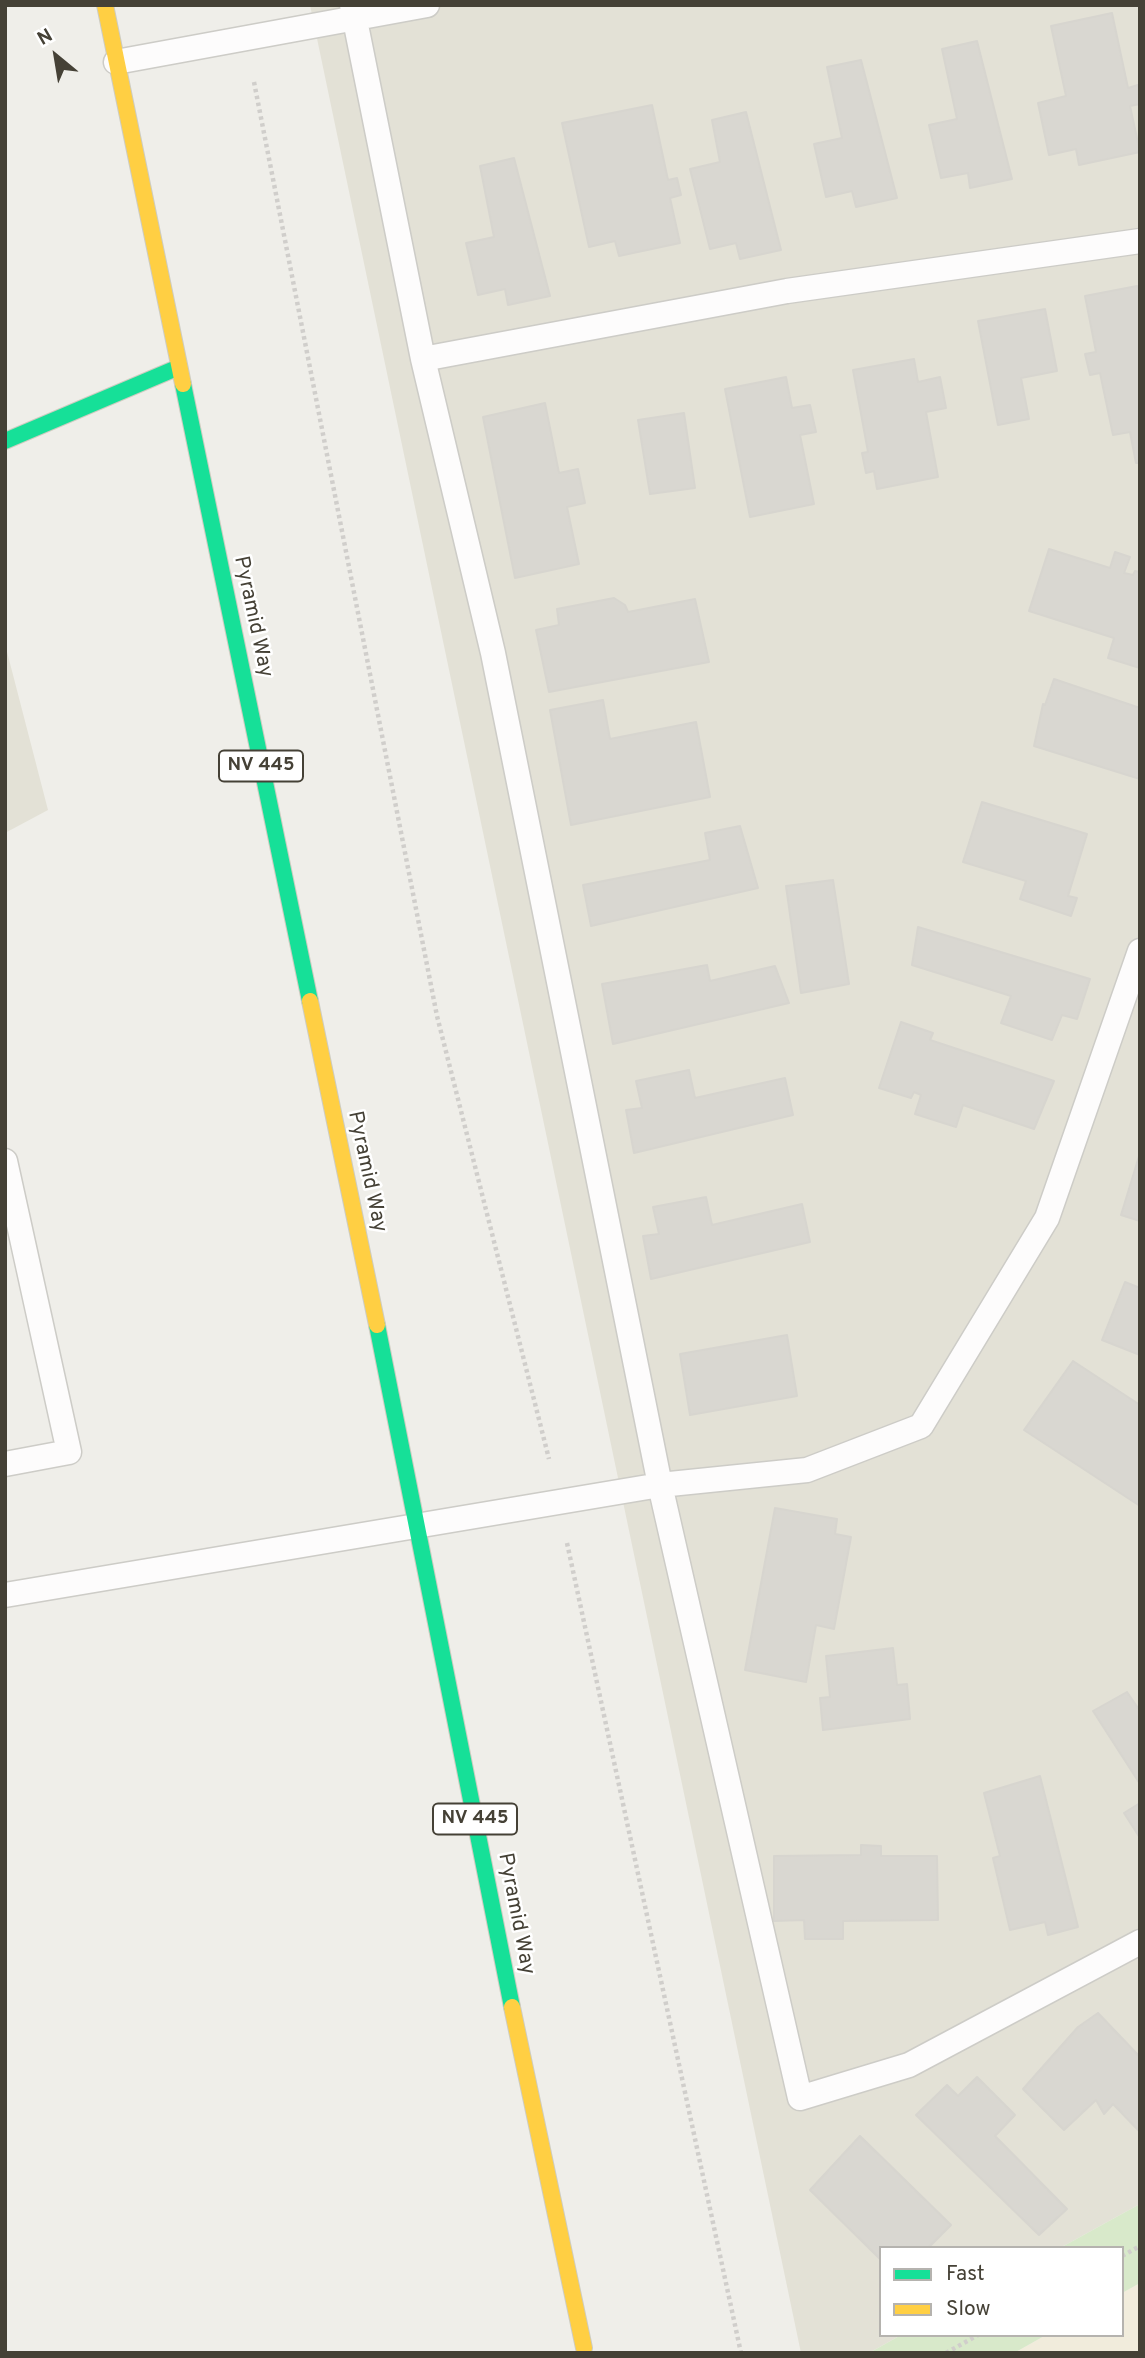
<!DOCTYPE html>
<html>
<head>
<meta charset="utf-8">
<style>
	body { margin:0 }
	#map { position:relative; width:1145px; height:2358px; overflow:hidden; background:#efeee9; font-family:Overpass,sans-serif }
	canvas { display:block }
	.frame { position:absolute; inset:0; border:7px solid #454136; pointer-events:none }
	.legend { position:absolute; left:879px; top:2246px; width:245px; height:91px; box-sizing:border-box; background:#fff; border:2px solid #b5b3af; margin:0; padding:9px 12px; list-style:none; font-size:21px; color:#454136 }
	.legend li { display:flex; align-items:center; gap:14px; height:35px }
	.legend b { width:35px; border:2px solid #b5b3af }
	.north { position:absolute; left:21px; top:21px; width:70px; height:70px; -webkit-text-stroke:5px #fff; paint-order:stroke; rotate:330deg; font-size:19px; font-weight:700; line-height:28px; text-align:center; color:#454136 }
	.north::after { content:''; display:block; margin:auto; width:24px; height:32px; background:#454136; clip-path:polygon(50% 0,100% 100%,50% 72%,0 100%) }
</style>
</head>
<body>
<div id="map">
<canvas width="1145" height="2358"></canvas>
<div class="frame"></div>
<ul class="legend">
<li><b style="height:9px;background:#16e098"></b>Fast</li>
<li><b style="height:9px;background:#ffcf43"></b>Slow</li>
</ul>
<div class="north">N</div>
</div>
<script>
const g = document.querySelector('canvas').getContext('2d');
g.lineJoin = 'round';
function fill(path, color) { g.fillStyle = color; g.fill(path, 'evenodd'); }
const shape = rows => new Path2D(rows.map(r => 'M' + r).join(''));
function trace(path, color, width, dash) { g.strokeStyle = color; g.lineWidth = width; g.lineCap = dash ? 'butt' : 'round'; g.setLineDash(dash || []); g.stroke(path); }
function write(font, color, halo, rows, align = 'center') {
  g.font = font + ' Overpass,sans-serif'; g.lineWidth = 5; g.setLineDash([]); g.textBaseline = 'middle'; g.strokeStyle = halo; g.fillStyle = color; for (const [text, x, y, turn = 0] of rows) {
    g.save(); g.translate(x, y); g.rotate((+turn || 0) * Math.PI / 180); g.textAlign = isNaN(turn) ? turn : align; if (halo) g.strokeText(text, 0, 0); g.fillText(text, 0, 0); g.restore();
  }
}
const residential = shape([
	[310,5,1140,5,1140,2204,1060,2248,881,2248,881,2335,901,2335,869,2353,801,2353],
	[5,644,48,810,5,833]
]);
const commercial = shape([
	[1140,2283,1140,2353,1014,2353,1046,2335,1122,2335,1122,2293]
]);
const green = shape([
	[1140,2204,1140,2283,1122,2293,1122,2248,1060,2248],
	[901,2335,1046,2335,1014,2353,869,2353]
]);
const building = shape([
	[1112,13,1128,88,1138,85,1140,104,1130,106,1140,152,1079,165,1076,149,1049,155,1038,103,1066,96,1051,26,1112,13],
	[977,41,1012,179,970,188,968,173,941,178,929,125,957,119,942,49,977,41],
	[861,60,897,198,856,207,852,191,826,197,814,144,842,138,827,67,861,60],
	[652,105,668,180,677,178,681,195,670,198,680,243,619,256,615,241,589,247,562,123,652,105],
	[746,112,781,250,740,259,736,243,710,249,690,169,720,162,712,120,746,112],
	[514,158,550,296,508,305,505,289,478,295,466,243,494,237,480,166,514,158],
	[1137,286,1140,291,1140,463,1136,463,1130,432,1113,435,1100,373,1090,375,1085,354,1096,352,1085,296,1137,286],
	[1045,309,1057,371,1021,378,1029,419,998,425,978,321,1045,309],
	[914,359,918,382,940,377,946,408,926,412,938,477,877,489,874,471,866,473,862,453,868,452,853,370,914,359],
	[786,377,792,408,810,405,816,432,800,435,814,504,750,517,725,389,786,377],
	[545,403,559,473,578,469,585,503,567,507,579,564,515,578,483,417,545,403],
	[684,413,695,488,650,494,638,420,684,413],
	[1049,549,1110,568,1115,552,1130,557,1124,573,1133,575,1135,571,1140,572,1140,668,1108,658,1114,638,1029,611,1049,549],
	[614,598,625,605,628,612,695,599,709,662,549,692,536,630,559,625,557,609,614,598],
	[1054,679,1140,708,1140,779,1034,746,1043,704,1045,705,1054,679],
	[603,700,610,739,696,722,710,797,571,825,550,710,603,700],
	[982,802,1087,834,1068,896,1077,898,1071,916,1020,899,1026,881,963,862,982,802],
	[740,826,758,888,591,926,583,885,710,860,705,833,740,826],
	[833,880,849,984,801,993,786,886,833,880],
	[918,927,1090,979,1077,1019,1062,1015,1052,1040,1001,1023,1011,996,912,965,918,927],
	[707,965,710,981,775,966,789,1003,613,1044,602,984,707,965],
	[901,1022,933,1033,930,1040,1054,1081,1034,1129,963,1105,956,1127,915,1114,921,1095,914,1092,911,1098,879,1088,901,1022],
	[689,1070,695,1098,785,1078,793,1115,634,1153,626,1110,642,1108,636,1081,689,1070],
	[1140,1153,1140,1221,1121,1215,1140,1153],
	[706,1197,712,1225,802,1204,810,1242,651,1279,643,1236,659,1234,653,1207,706,1197],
	[1125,1282,1140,1288,1140,1355,1102,1340,1125,1282],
	[787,1335,797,1396,690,1415,680,1354,787,1335],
	[1073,1361,1140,1405,1140,1506,1024,1430,1073,1361],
	[775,1508,837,1519,835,1534,851,1537,834,1629,816,1625,806,1682,745,1670,775,1508],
	[893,1648,897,1685,907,1684,910,1719,823,1730,820,1698,830,1697,826,1656,893,1648],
	[1127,1692,1140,1711,1140,1784,1093,1711,1127,1692],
	[1040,1776,1078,1927,1048,1935,1045,1922,1010,1930,993,1858,1000,1856,984,1793,1040,1776],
	[1140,1803,1140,1838,1124,1813,1140,1803],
	[861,1845,881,1846,881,1856,937,1856,938,1920,843,1921,843,1939,805,1939,804,1920,774,1921,774,1856,861,1855,861,1845],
	[1098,2013,1140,2057,1140,2132,1113,2104,1104,2114,1096,2100,1064,2130,1023,2089,1078,2027,1098,2013],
	[977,2077,1015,2115,995,2136,1067,2209,1039,2235,916,2115,947,2085,958,2096,977,2077],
	[860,2136,951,2225,928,2248,881,2248,881,2260,810,2190,860,2136]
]);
const path = shape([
	[254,82,437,1016,549,1459],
	[567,1543,741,2353],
	[1122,2256,1140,2246],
	[946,2353,978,2335]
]);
const lane = shape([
	[352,5,423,359],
	[116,62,427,5],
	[1140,241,787,291,423,359,493,653,660,1485,800,2098,909,2065,1140,1942],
	[5,1161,69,1452,5,1464],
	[5,1595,660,1485,807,1470,921,1426,1047,1218,1140,951]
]);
const fast = shape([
	[183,384,310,1001],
	[5,441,179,367],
	[377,1325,512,2007]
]);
const slow = shape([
	[105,5,183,384],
	[310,1001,377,1325],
	[512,2007,584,2348]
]);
const shields = [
	[261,766,84],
	[475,1819,84]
];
const shieldNames = [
	["NV 445",261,766],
	["NV 445",475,1819]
];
const streetNames = [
	["Pyramid Way",252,617,78],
	["Pyramid Way",366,1172,78],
	["Pyramid Way",515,1914,79]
];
fill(residential, '#e3e1d6');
fill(commercial, '#f1ecdc');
fill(green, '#d8e9ca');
fill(building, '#d9d7d1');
trace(building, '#d7d5cf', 2);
trace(lane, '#cdccc7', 27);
trace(fast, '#ceccc0', 18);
trace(slow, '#ceccc0', 18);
trace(path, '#d0cecb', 4.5, [3.5, 3.5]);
trace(lane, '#fdfcfc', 24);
trace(fast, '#16e098', 16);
trace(slow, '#ffcf43', 16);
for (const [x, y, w] of shields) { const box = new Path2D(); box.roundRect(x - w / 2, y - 15.5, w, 31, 5); g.fillStyle = '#fff'; g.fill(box); trace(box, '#454136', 2); }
write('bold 19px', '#454136', null, shieldNames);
write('21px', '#454136', '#fff', streetNames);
</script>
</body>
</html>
